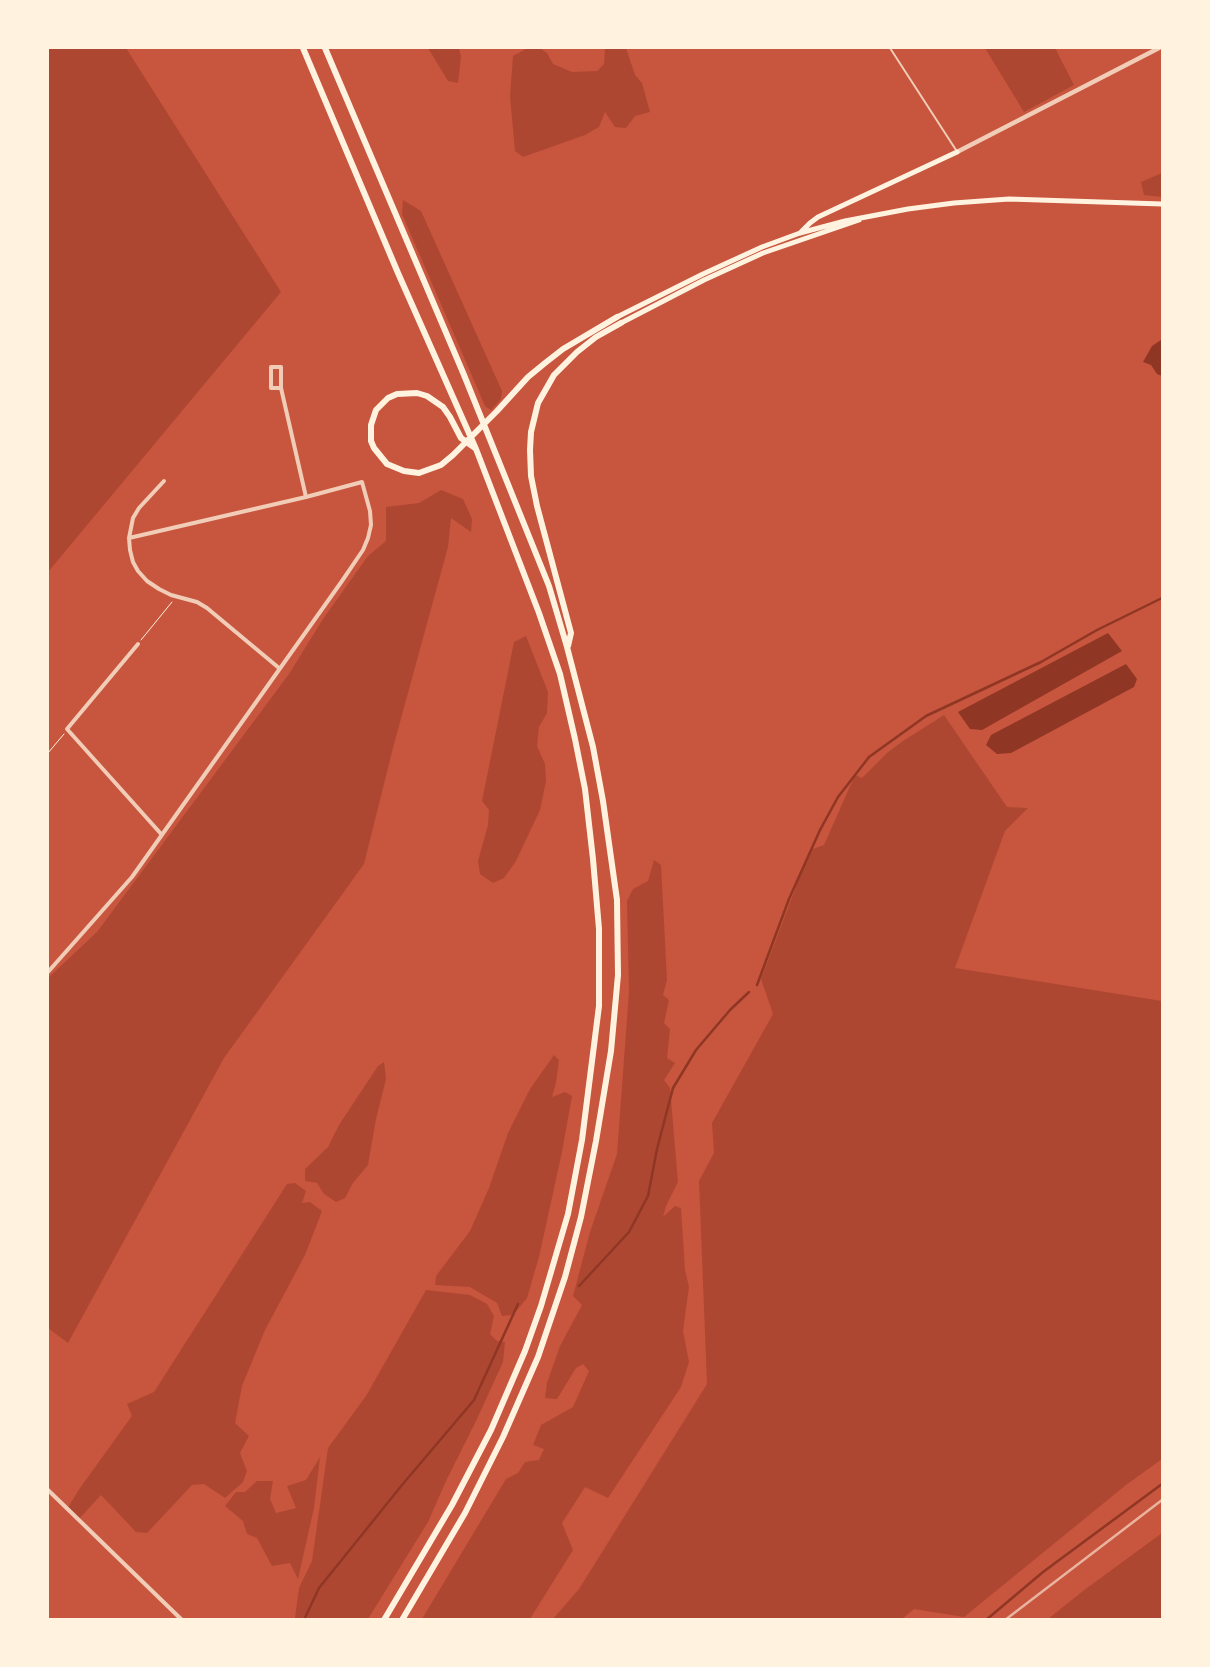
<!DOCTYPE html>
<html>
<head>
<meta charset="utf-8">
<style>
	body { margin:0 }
	#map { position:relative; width:1210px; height:1667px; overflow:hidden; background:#c8553d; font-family:Manrope,sans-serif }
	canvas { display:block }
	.frame { position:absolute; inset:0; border:49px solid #fff3e0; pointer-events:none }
</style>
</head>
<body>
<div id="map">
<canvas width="1210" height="1667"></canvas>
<div class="frame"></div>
</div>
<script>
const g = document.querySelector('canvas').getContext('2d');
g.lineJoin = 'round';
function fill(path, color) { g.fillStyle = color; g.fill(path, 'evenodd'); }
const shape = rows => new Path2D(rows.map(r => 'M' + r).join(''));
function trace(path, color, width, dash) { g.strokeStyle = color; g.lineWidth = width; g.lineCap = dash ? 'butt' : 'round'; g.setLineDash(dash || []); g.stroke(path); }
const green = shape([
	[48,48,126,48,281,292,48,572],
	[428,48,459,48,461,57,458,83,448,81],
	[528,48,540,48,547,53,553,64,572,72,597,71,604,64,605,48,626,48,635,75,642,83,650,112,635,116,626,128,615,127,605,112,599,127,585,135,523,157,515,151,510,96,513,56],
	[985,48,1055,48,1074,85,1024,112],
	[1162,173,1162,197,1144,195,1141,182],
	[403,200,421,211,502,391,501,399,491,410,485,406,402,214],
	[441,490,463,499,472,519,471,532,451,518,448,547,394,744,364,864,224,1058,68,1343,48,1328,48,978,97,932,289,674,323,619,368,556,386,541,386,507,419,503],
	[526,636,548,692,547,713,539,727,537,746,545,764,546,781,540,810,516,861,504,878,493,883,480,874,478,861,488,825,489,810,482,801,514,642],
	[944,715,1007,807,1028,808,1005,831,955,968,1162,1001,1162,1459,1126,1485,964,1617,914,1609,901,1620,553,1619,579,1589,707,1384,699,1181,714,1153,712,1123,773,1014,761,979,810,850,824,845,855,775,862,778,887,753,903,741],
	[654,860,661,865,667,980,663,995,669,1000,664,1023,670,1029,667,1058,675,1063,664,1080,670,1088,678,1182,666,1206,663,1217,675,1206,681,1208,685,1270,689,1287,683,1331,689,1362,681,1387,608,1498,585,1487,562,1523,573,1550,530,1619,422,1619,506,1479,518,1473,525,1462,539,1460,544,1449,533,1445,541,1425,573,1407,589,1371,583,1364,576,1368,557,1399,545,1398,547,1383,560,1346,582,1305,573,1296,590,1232,617,1154,629,992,627,901,633,889,648,881],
	[554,1055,559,1060,556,1083,552,1097,565,1092,572,1096,562,1152,539,1257,527,1298,513,1315,502,1316,497,1303,470,1287,435,1285,436,1276,470,1231,489,1188,508,1133,530,1089],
	[384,1062,386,1079,376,1119,368,1165,353,1183,345,1198,336,1202,324,1194,317,1183,305,1181,305,1169,328,1147,339,1125,378,1066],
	[295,1183,306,1191,302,1203,310,1202,322,1211,305,1255,265,1330,242,1386,235,1423,249,1436,240,1453,247,1471,243,1482,225,1498,204,1484,192,1485,147,1533,136,1532,101,1495,78,1520,67,1509,80,1488,132,1416,127,1404,154,1392,287,1184],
	[426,1290,470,1295,487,1304,494,1316,490,1334,497,1341,505,1342,503,1362,477,1419,446,1481,428,1522,368,1619,271,1619,295,1618,299,1588,312,1561,328,1448,366,1396],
	[320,1457,314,1508,298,1579,290,1563,272,1566,257,1538,247,1534,243,1521,225,1506,236,1492,245,1492,257,1481,273,1481,270,1499,276,1513,296,1508,287,1486,306,1480],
	[1162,1533,1162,1619,1048,1619,1083,1591]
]);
const water = shape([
	[1161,340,1162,341,1162,376,1157,374,1151,365,1143,362,1152,346],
	[1108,633,1122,651,982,730,970,729,958,712],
	[1126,664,1137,679,1134,687,1011,753,997,754,986,745,991,735]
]);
const stream = shape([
	[757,985,789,899,820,830,838,797,869,757,926,716,1041,662,1097,630,1162,598],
	[579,1286,629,1232,648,1196,657,1149,673,1088,696,1050,730,1010,749,992],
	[304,1620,319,1588,402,1485,474,1400,518,1304],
	[986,1620,1043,1572,1162,1484]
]);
const path = shape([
	[141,640,172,602],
	[48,753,64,734]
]);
const service = shape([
	[890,48,956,150]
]);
const minor = shape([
	[281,388,271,388,271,367,281,367,281,388,306,497],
	[164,481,139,508,133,518,129,538,130,550,133,562,138,571,147,581,159,589,171,595,197,602,207,608,279,668],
	[138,644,67,729,162,835],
	[48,972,132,877,342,581,363,550,368,538,371,525,370,511,362,482,306,497,129,538],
	[48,1490,182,1620]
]);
const tertiary = shape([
	[957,152,1159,48]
]);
const secondary = shape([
	[800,233,810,223,818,217,957,152],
	[617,317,703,274,762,247,800,233,845,221,908,209,954,203,1009,199,1162,204],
	[621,323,704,280,763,253,859,220]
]);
const motorway = shape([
	[303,48,398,273,476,449,539,613,560,674,575,739,585,789,593,859,599,929,599,1006,582,1140,568,1214,541,1306,525,1351,491,1430,452,1505,384,1620],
	[325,48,464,375,549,586,567,647,593,747,603,801,617,900,618,975,611,1051,596,1141,581,1217,565,1277,538,1357,503,1437,465,1513,402,1620],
	[475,448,461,438,450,417,443,407,427,396,417,393,397,394,388,398,376,410,371,425,371,441,374,448,387,464,404,471,419,473,441,465,453,455,497,411,528,377,545,363,563,349,617,317],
	[568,646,571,633,537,506,531,476,530,450,531,432,538,403,554,375,577,352,596,337,621,323]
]);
const rail = shape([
	[1005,1620,1162,1500]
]);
fill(green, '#ae4732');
fill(water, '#8f3625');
trace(stream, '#8f3625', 2.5);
trace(path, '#fff3e0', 1);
trace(service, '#f1ccb7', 2);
trace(minor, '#f1ccb7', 4);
trace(tertiary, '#f1ccb7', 4.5);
trace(secondary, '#fff3e0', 5);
trace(motorway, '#fff3e0', 6);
trace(rail, '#e9b49f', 2.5);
</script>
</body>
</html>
